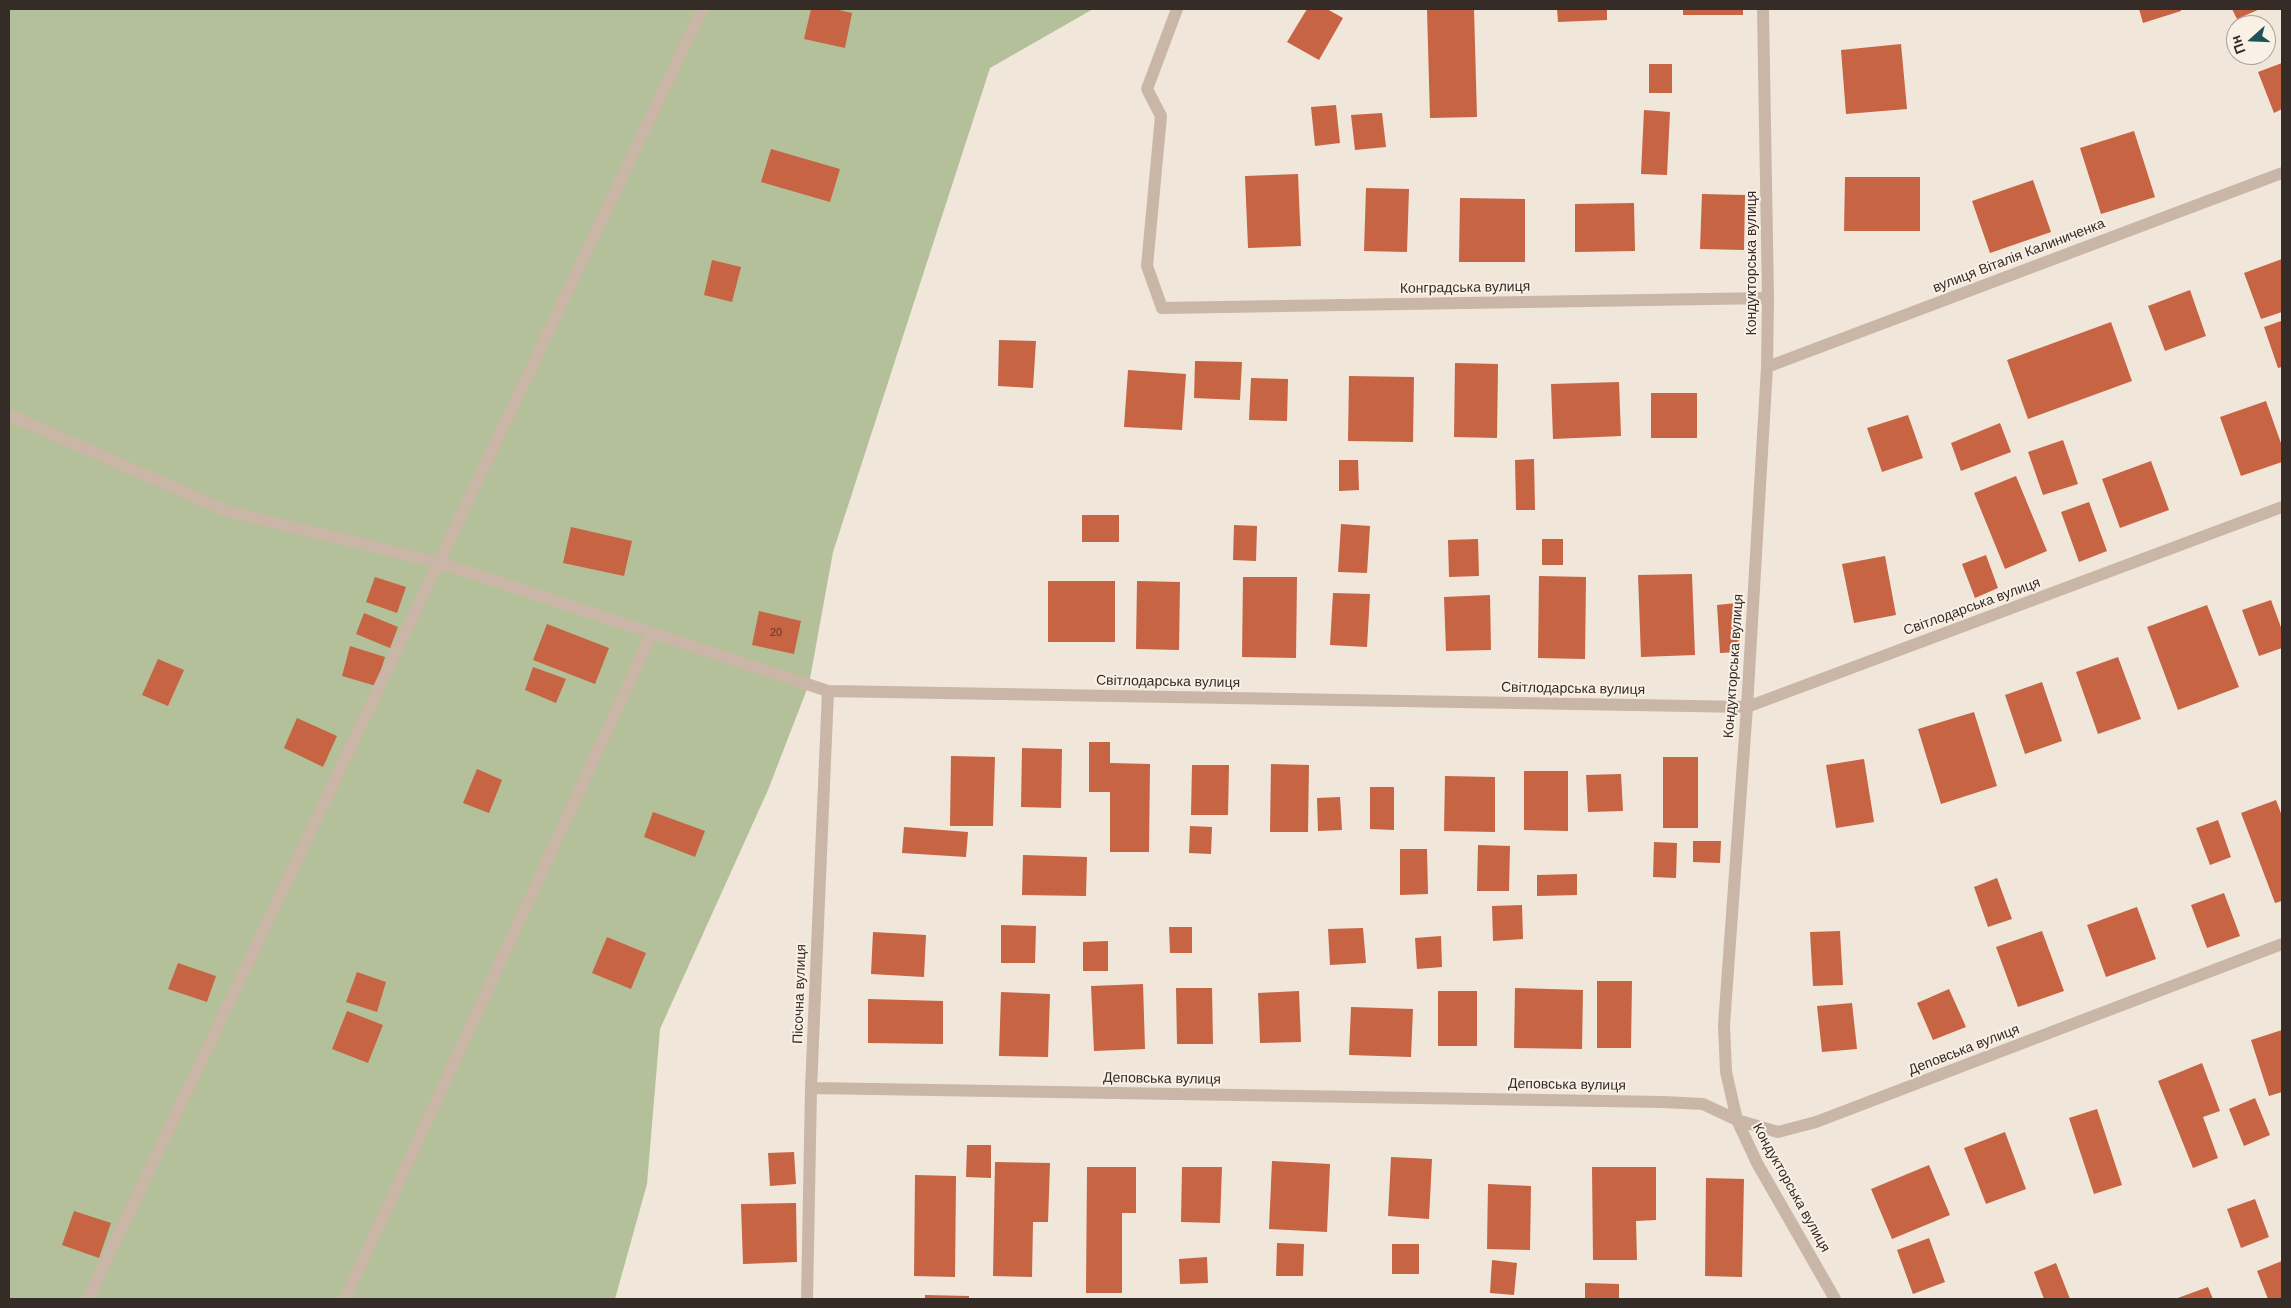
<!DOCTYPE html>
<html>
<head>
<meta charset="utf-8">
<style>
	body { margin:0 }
	#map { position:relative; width:2291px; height:1308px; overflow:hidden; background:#f1e6da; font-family:Helvetica,sans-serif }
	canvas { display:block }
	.frame { position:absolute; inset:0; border:10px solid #352b27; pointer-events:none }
	.north { position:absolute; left:2226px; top:15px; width:50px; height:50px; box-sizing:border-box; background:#f9f0e6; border:1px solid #aba19a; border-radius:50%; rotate:250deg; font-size:14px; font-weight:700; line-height:20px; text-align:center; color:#352b27 }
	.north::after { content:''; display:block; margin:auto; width:18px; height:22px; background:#1d5357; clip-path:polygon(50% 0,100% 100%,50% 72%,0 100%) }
</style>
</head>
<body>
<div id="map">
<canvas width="2291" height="1308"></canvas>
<div class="frame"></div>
<div class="north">Пн</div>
</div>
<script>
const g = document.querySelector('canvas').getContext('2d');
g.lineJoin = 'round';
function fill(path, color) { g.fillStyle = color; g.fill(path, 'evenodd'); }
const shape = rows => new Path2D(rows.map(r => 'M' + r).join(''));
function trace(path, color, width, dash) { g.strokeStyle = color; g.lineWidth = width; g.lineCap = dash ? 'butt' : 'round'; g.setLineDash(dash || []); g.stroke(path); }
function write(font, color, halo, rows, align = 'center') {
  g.font = font + ' Helvetica,sans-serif'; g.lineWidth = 4; g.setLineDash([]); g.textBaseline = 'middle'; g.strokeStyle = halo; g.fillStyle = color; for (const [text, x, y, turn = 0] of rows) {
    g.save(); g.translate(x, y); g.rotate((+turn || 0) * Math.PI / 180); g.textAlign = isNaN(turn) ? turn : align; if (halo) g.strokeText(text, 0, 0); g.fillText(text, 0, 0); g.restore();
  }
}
const green = shape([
	[9,9,1093,9,990,68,833,552,809,684,768,790,660,1029,647,1184,615,1299,9,1299]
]);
const building = shape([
	[811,9,835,9,852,13,845,48,804,39],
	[1307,9,1327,9,1343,18,1319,60,1287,42],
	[1427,9,1474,9,1477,117,1430,118],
	[1557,9,1607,9,1607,20,1558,22],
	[1683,9,1743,9,1743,15,1683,15],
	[2139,9,2181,9,2181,11,2143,23],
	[2232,9,2260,9,2237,19],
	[1901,44,1907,109,1846,114,1841,50],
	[2282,63,2282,109,2274,113,2258,72],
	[1649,64,1672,64,1672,93,1649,93],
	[1336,105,1340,143,1315,146,1311,107],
	[1644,110,1670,112,1667,175,1641,174],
	[1382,113,1386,147,1355,150,1351,115],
	[2134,131,2155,197,2101,214,2080,148],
	[771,149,840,169,830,202,761,182],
	[1298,174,1301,246,1248,248,1245,176],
	[1845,177,1920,177,1920,231,1844,231],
	[2033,180,2051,232,1990,253,1972,201],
	[1366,188,1409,189,1407,252,1364,251],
	[1702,194,1745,195,1744,250,1700,249],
	[1460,198,1525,199,1525,262,1459,262],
	[1634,203,1635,251,1575,252,1575,204],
	[2282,259,2282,312,2261,319,2244,273],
	[712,260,741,267,732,302,704,295],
	[2190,290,2206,336,2165,351,2148,306],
	[2281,321,2282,367,2278,368,2264,327],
	[2111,322,2132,381,2028,419,2007,360],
	[999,340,1036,341,1033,388,998,386],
	[1195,361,1242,362,1240,400,1194,398],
	[1455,363,1498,364,1497,438,1454,437],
	[1128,370,1186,374,1182,430,1124,427],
	[1349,376,1414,377,1413,442,1348,441],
	[1251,378,1288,379,1287,421,1249,420],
	[1619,382,1621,436,1553,439,1551,384],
	[1651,393,1697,393,1697,438,1651,438],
	[2266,401,2282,446,2282,462,2241,476,2220,417],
	[1908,415,1923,458,1882,472,1867,428],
	[2000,423,2011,452,1961,471,1951,443],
	[2063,440,2078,484,2043,495,2028,452],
	[1534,459,1535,510,1516,510,1515,460],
	[1339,460,1358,460,1359,490,1339,491],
	[2151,461,2169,510,2120,528,2102,479],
	[2016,476,2047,551,2005,569,1974,493],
	[2089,502,2107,551,2079,562,2061,512],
	[1082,515,1119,515,1119,542,1082,542],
	[1341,524,1370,526,1367,573,1338,572],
	[1234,525,1257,526,1256,561,1233,560],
	[571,527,632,541,624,576,563,563],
	[1478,539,1479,576,1449,577,1448,540],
	[1542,539,1563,539,1563,565,1542,565],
	[1986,555,1998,588,1975,598,1962,564],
	[1885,556,1896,615,1854,623,1842,564],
	[1692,574,1695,655,1641,657,1638,575],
	[1539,576,1586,577,1585,659,1538,658],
	[375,577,406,587,397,613,366,602],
	[1243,577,1297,577,1296,658,1242,657],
	[1048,581,1115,581,1115,642,1048,642],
	[1137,581,1180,582,1179,650,1136,649],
	[1333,593,1370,594,1367,647,1330,645],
	[1490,595,1491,650,1446,651,1444,597],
	[2271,600,2282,630,2282,648,2259,656,2242,610],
	[1737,603,1740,652,1720,653,1717,605],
	[2207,605,2239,687,2178,710,2147,627],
	[759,611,801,621,794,654,752,645],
	[364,613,398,627,390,648,356,634],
	[547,624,609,648,595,684,533,660],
	[350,646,385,657,376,686,342,676],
	[2118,657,2141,719,2098,734,2076,672],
	[158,659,184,670,168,706,142,695],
	[533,667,566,679,556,703,525,690],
	[2042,682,2062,741,2025,754,2005,695],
	[1974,712,1997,786,1941,804,1918,729],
	[297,718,337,736,323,767,284,748],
	[1089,742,1110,742,1110,763,1150,764,1149,852,1110,852,1110,792,1089,792],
	[1022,748,1062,749,1061,808,1021,807],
	[951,756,995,757,993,826,950,826],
	[1663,757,1698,757,1698,828,1663,828],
	[1864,759,1874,822,1836,828,1826,765],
	[1271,764,1309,765,1308,832,1270,832],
	[1192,765,1229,765,1228,815,1191,815],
	[477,769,502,780,489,813,463,803],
	[1524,771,1568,771,1568,831,1524,830],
	[1621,774,1623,811,1588,812,1586,775],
	[1445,776,1495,777,1495,832,1444,831],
	[1370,787,1394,787,1394,830,1370,829],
	[1340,797,1342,830,1318,831,1317,798],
	[2276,800,2282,816,2282,901,2275,903,2241,813],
	[653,812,705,831,695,857,644,837],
	[2218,820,2231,857,2210,865,2196,828],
	[1190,826,1212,827,1211,854,1189,853],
	[904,827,968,832,966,857,902,853],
	[1693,841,1721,841,1720,863,1693,862],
	[1654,842,1677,843,1676,878,1653,877],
	[1478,845,1510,846,1509,891,1477,891],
	[1400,849,1427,849,1428,894,1400,895],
	[1023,855,1087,857,1086,896,1022,895],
	[1577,874,1577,895,1537,896,1537,875],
	[1997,878,2012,919,1988,927,1974,887],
	[2224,893,2240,936,2207,948,2191,905],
	[1522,905,1523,939,1493,941,1492,906],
	[2137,907,2156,959,2106,977,2087,925],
	[1001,925,1036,926,1035,963,1001,963],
	[1169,927,1192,927,1192,953,1170,953],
	[1363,928,1366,963,1330,965,1328,929],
	[1840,931,1843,985,1813,986,1810,932],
	[2042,931,2064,991,2018,1007,1996,947],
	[873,932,926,935,924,977,871,974],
	[1441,936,1442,967,1417,969,1415,938],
	[607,937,646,953,631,989,592,973],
	[1108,941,1108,971,1083,971,1083,942],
	[178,963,216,976,207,1002,168,989],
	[357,972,386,982,377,1012,346,1002],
	[1597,981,1632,981,1631,1048,1597,1048],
	[1143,984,1145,1049,1094,1051,1091,986],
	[1176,988,1212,988,1213,1044,1177,1044],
	[1515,988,1583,990,1582,1049,1514,1048],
	[1949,989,1966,1027,1933,1040,1917,1003],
	[1299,991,1301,1042,1260,1043,1258,993],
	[1438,991,1477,991,1477,1046,1438,1046],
	[1001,992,1050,994,1048,1057,999,1056],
	[868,999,943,1001,943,1044,868,1043],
	[1852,1003,1857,1049,1822,1052,1817,1006],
	[1351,1007,1413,1009,1411,1057,1349,1055],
	[347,1011,383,1025,368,1063,332,1049],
	[2282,1030,2282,1092,2269,1096,2251,1040],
	[2202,1063,2220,1111,2203,1117,2218,1158,2193,1168,2158,1081],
	[2255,1098,2270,1135,2244,1146,2229,1109],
	[2097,1109,2122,1185,2094,1194,2069,1118],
	[2005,1132,2026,1189,1986,1204,1964,1148],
	[967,1145,991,1145,991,1178,966,1177],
	[794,1152,796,1184,770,1186,768,1153],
	[1391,1157,1432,1159,1429,1219,1388,1216],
	[1272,1161,1330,1164,1327,1232,1269,1229],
	[995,1162,1050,1163,1048,1222,1033,1222,1032,1277,993,1276],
	[1929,1165,1950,1215,1892,1239,1871,1189],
	[1087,1167,1136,1167,1136,1213,1122,1213,1122,1293,1086,1293],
	[1182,1167,1222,1167,1220,1223,1181,1222],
	[1592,1167,1656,1167,1656,1220,1636,1221,1637,1260,1593,1260],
	[915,1175,956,1176,955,1277,914,1276],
	[1706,1178,1744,1179,1742,1277,1705,1276],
	[1488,1184,1531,1186,1530,1250,1487,1249],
	[2255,1199,2269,1237,2241,1248,2227,1209],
	[796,1203,797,1262,743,1264,741,1204],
	[74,1211,111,1223,99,1258,62,1245],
	[1929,1238,1945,1282,1913,1294,1897,1250],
	[1277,1243,1304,1244,1303,1276,1276,1276],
	[1392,1244,1419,1244,1419,1274,1392,1274],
	[1207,1257,1208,1283,1180,1284,1179,1259],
	[1492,1260,1517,1263,1514,1295,1490,1293],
	[2282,1261,2282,1299,2268,1299,2257,1271],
	[2056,1263,2070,1299,2044,1299,2034,1272],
	[1585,1283,1619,1284,1619,1299,1585,1299],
	[2208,1287,2213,1299,2175,1299],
	[925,1295,969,1296,969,1299,925,1299]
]);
const lane = shape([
	[1162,308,1147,266,1161,116,1147,89,1177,9]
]);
const street = shape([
	[1763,9,1768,298,1767,367,1747,707,1724,1025,1726,1072,1737,1120,1757,1163,1835,1299],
	[1162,308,1768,298],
	[1767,367,2282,173],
	[9,415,227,511,440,563,828,691,1747,707,2282,507],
	[811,1088,1663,1102,1703,1104,1737,1120,1778,1132,1816,1122,2282,944],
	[88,1299,702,9],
	[345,1299,652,633],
	[807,1299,811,1088,828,691]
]);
const numberNames = [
	["20",776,633]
];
const streetNames = [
	["вулиця Віталія Калиниченка",2019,256,-21],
	["Кондукторська вулиця",1752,263,-90],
	["Конградська вулиця",1465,288,-1],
	["Світлодарська вулиця",1972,607,-20],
	["Кондукторська вулиця",1734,666,-86],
	["Світлодарська вулиця",1168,682,1],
	["Світлодарська вулиця",1573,689,1],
	["Пісочна вулиця",800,994,-88],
	["Деповська вулиця",1964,1050,-21],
	["Деповська вулиця",1162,1079,1],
	["Деповська вулиця",1567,1085,1],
	["Кондукторська вулиця",1791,1188,61]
];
fill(green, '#b3c09a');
fill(building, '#c66443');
trace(lane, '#c9b6a6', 12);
trace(street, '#c9b6a6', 12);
write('11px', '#59392e', null, numberNames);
write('14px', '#352b27', '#f9f0e6', streetNames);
</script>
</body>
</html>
